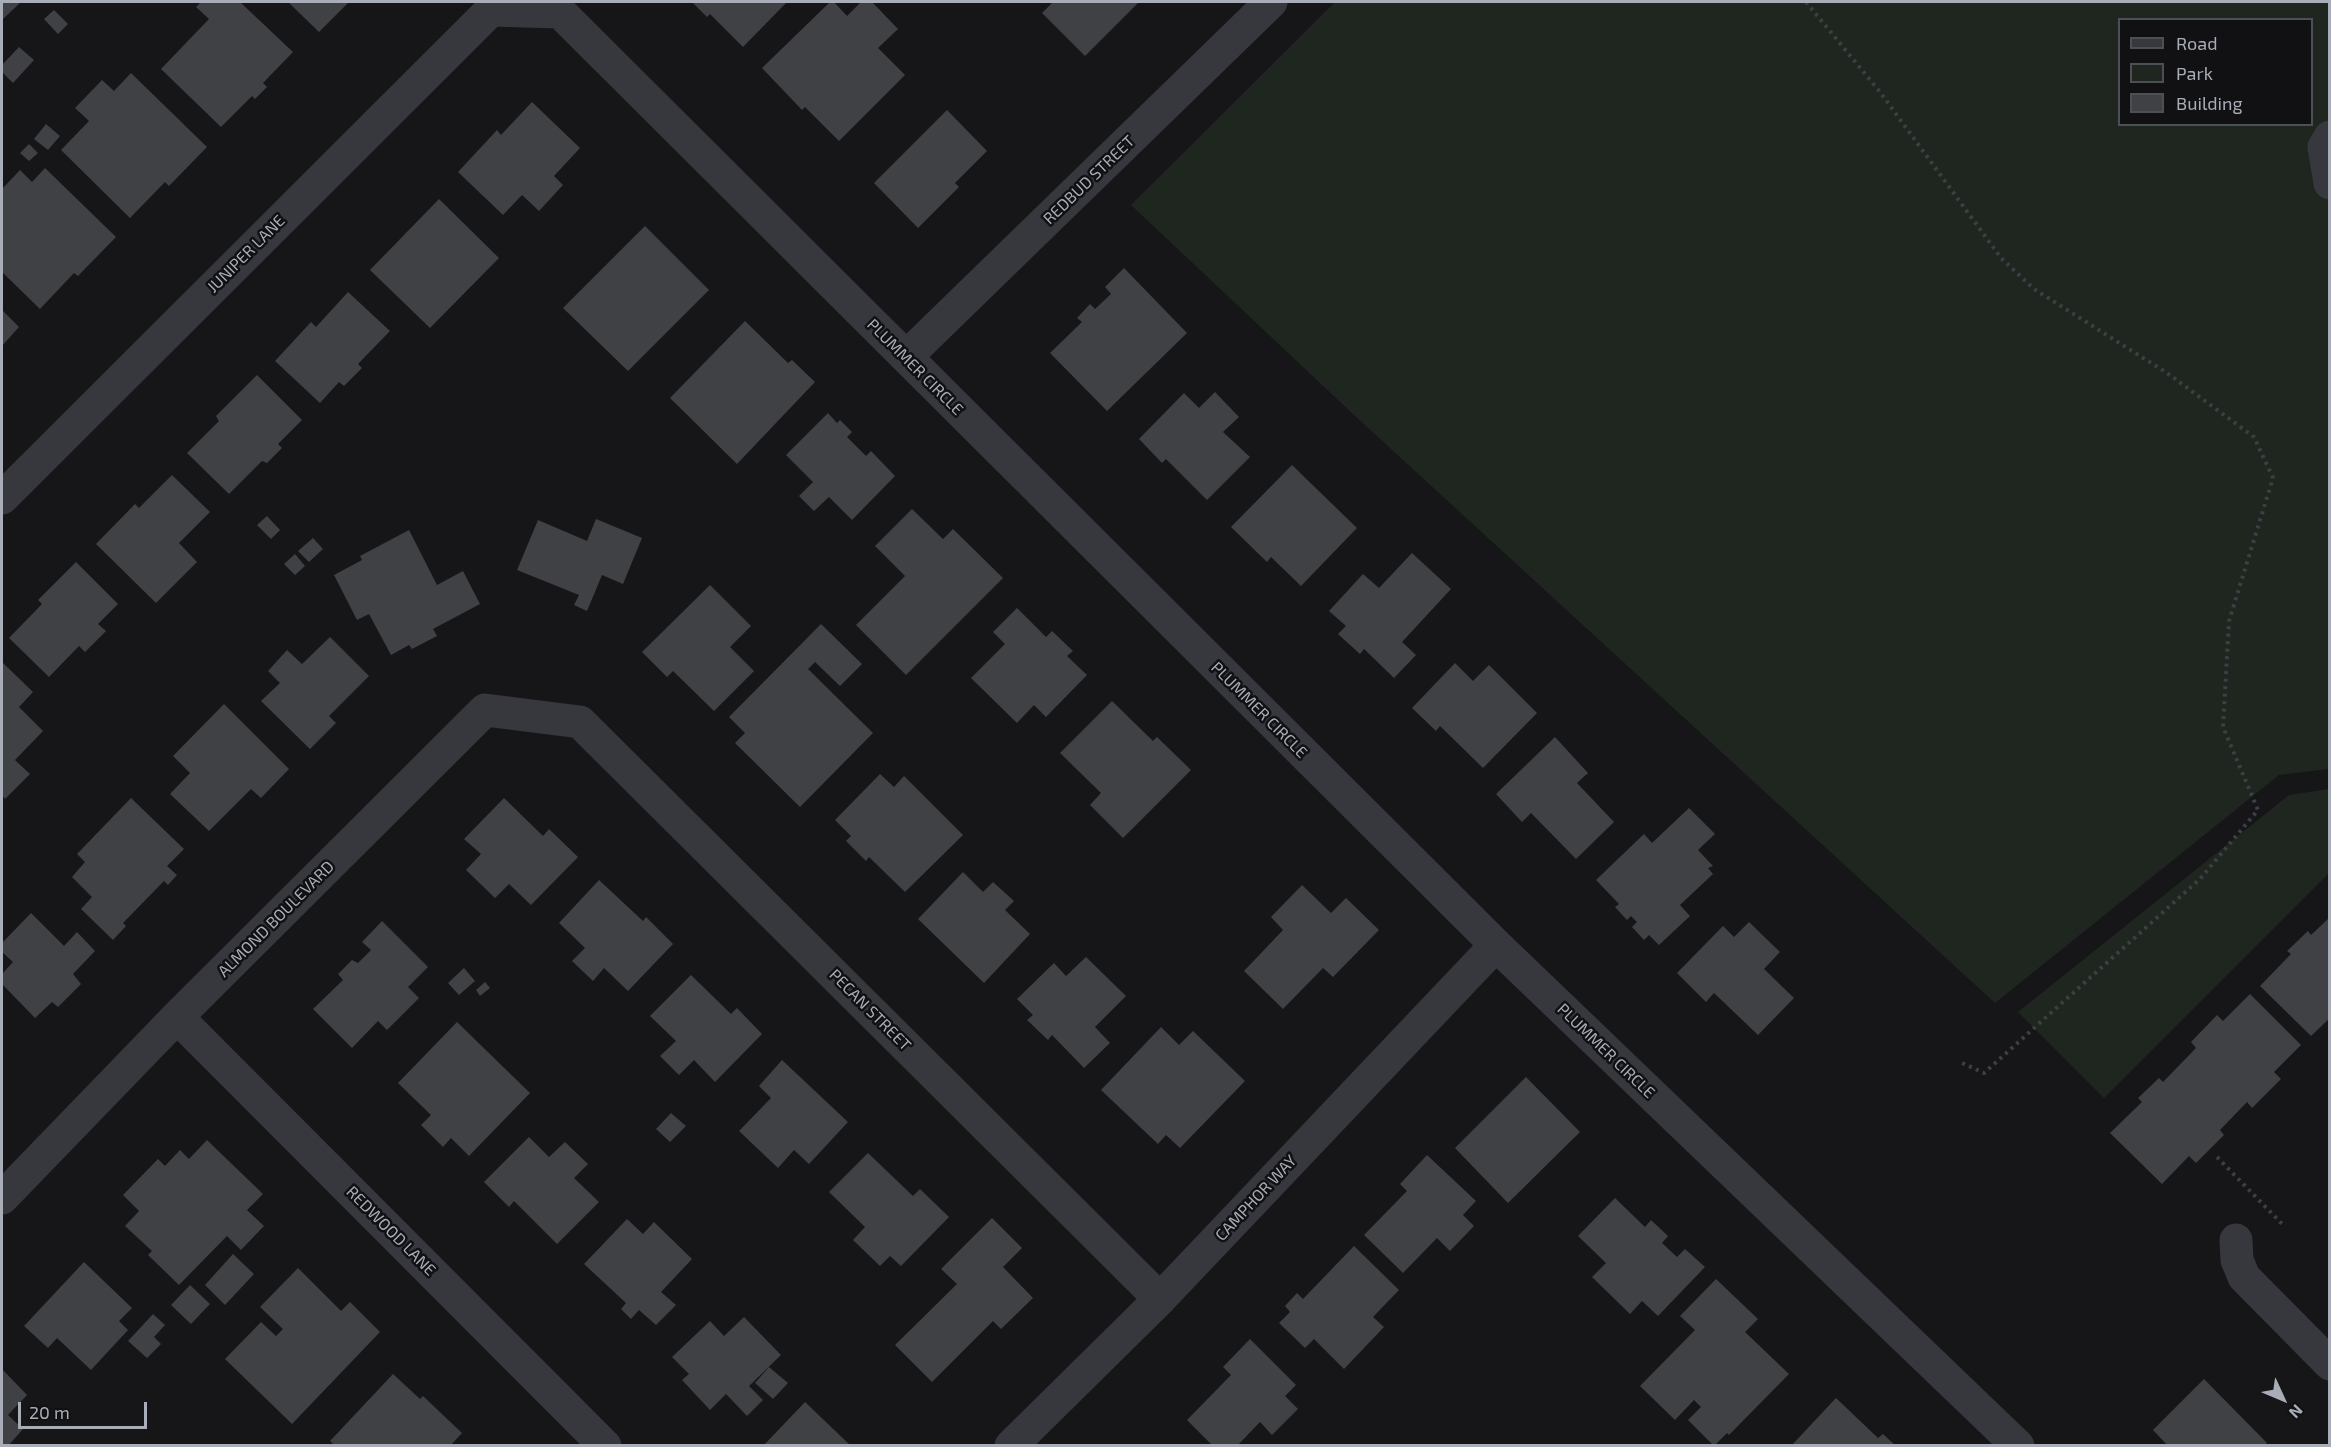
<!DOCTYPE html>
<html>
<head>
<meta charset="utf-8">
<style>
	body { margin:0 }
	#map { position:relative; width:2331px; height:1447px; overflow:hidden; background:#161618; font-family:"Exo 2",sans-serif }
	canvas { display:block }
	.frame { position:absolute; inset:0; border:3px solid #a8adb8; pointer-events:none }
	.legend { position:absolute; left:2118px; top:18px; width:195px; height:108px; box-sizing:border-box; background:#111113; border:2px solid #4d4f55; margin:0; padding:8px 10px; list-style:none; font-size:18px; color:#a8adb8 }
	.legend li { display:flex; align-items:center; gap:12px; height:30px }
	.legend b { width:30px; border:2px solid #4d4f55 }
	.north { position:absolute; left:2253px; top:1369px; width:60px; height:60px; -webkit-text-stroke:4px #111113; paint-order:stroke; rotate:134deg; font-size:16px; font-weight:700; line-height:24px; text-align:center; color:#a8adb8 }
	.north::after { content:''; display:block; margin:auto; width:21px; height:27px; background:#a8adb8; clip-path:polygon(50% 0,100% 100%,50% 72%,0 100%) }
	.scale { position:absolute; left:18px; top:1402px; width:129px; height:27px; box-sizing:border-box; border:3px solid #a8adb8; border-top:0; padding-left:8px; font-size:18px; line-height:21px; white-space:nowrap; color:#a8adb8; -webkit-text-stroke:4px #111113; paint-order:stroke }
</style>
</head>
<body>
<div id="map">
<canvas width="2331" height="1447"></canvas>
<div class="frame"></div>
<ul class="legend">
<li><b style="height:8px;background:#37383d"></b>Road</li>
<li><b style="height:16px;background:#1e261f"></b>Park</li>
<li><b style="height:16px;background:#404145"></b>Building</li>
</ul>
<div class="north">N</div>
<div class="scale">20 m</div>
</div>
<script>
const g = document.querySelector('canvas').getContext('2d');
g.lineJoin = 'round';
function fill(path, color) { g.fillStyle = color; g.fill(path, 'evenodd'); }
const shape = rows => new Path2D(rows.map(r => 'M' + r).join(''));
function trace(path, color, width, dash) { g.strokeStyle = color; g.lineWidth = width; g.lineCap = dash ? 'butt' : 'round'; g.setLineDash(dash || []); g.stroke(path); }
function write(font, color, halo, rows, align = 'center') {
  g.font = font + ' "Exo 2",sans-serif'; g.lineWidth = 5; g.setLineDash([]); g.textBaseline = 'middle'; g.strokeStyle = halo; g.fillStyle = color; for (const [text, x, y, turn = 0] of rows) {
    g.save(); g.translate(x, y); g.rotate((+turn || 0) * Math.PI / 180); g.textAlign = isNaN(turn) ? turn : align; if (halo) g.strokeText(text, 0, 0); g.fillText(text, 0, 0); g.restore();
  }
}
const green = shape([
	[1335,2,2329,2,2329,769,2279,775,1995,1003,1355,416,1131,205],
	[2120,20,2312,20,2312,124,2120,124],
	[2329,789,2329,873,2104,1098,2018,1012,2289,795]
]);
const building = shape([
	[2,2,21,2,2,20],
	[201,2,240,2,293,52,263,83,267,87,255,99,252,96,221,127,161,69,209,19,196,7],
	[288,2,349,2,319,32],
	[692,2,787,2,743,47,710,14,707,17],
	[830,2,834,2,847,16,861,2,872,2,898,29,878,48,905,75,839,141,805,107,802,110,762,68],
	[1053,2,1139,2,1085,56,1042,13],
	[54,10,68,24,58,34,44,19],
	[19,47,34,60,13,83,2,72,2,65],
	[131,73,207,147,169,186,165,182,130,218,61,150,89,121,75,108,102,80,114,91],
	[532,102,580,148,554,176,563,185,539,211,522,195,503,215,458,172,497,130,501,135],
	[947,110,987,151,955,183,959,187,918,228,874,183],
	[46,124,60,136,48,150,34,139],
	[29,144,38,153,29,161,20,153],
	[45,168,116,237,78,276,74,273,40,309,2,272,2,189,20,170,32,182],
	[439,199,499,258,430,328,370,270],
	[645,226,709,290,628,371,563,308],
	[1124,268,1187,333,1107,411,1050,353,1082,322,1077,318,1090,304,1095,309,1111,294,1105,287],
	[348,292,390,331,358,364,362,368,344,386,339,382,320,403,275,361,311,322,316,327],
	[2,310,19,327,2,346],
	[745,321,788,363,792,360,815,382,737,464,670,398],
	[257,375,302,420,278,444,282,448,267,463,262,461,229,494,187,453,219,421,216,416],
	[1215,392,1239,417,1223,432,1250,457,1207,500,1166,459,1162,463,1139,439,1184,393,1199,408],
	[828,413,837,423,840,420,852,432,847,437,866,456,871,451,895,476,852,520,829,497,814,511,799,496,813,482,786,455],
	[1292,465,1357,528,1301,586,1271,557,1267,562,1231,527],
	[172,475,210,512,179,543,197,562,156,603,96,544,135,504,139,508],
	[912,509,943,539,953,529,1003,578,906,675,856,625,905,576,875,546],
	[267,516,280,530,271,539,257,525],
	[596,519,642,538,623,584,602,575,587,611,574,605,579,595,517,570,538,520,587,541],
	[409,530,437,585,463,571,480,604,433,629,437,636,412,649,409,645,391,655,369,614,357,620,334,575,362,560,360,556],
	[313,538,323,549,309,562,298,551],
	[1412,553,1451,589,1402,642,1416,655,1394,678,1364,649,1360,654,1338,634,1346,626,1329,611,1363,574,1379,588],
	[295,554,305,566,295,575,284,564],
	[76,562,118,604,98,624,106,631,85,652,79,646,49,677,9,638,42,604,38,600],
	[710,585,751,626,730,647,754,671,714,711,673,671,667,677,642,652],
	[1017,608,1046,637,1052,631,1073,651,1067,656,1087,675,1046,717,1034,705,1017,723,971,678,1005,644,993,632],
	[821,624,862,664,840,686,815,662,808,669,873,733,800,807,735,743,745,733,729,717],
	[330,637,369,676,329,716,336,723,310,749,261,701,280,683,268,671,287,650,302,664],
	[2,662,33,692,19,707,43,731,15,760,30,774,5,799,2,795],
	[1455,663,1473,681,1489,665,1537,713,1483,768,1440,726,1436,731,1412,708],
	[1112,701,1153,741,1157,737,1191,770,1123,838,1090,805,1101,793,1060,753],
	[224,704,289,769,261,798,251,789,209,831,170,794,190,773,173,756],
	[1555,737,1588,773,1577,783,1614,822,1576,859,1531,813,1522,822,1496,794],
	[880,774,894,787,904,776,963,835,905,892,869,857,866,861,846,841,851,836,835,820],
	[131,798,184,849,167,866,177,875,168,885,164,881,123,923,126,926,113,940,81,909,92,897,72,877,85,862,77,854],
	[504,798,543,836,549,829,578,857,531,905,509,884,495,898,466,870,481,854,464,839],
	[1689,808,1715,834,1698,850,1713,866,1708,868,1713,874,1680,905,1690,916,1659,945,1649,935,1644,940,1632,927,1637,922,1631,916,1627,920,1615,907,1619,904,1596,880,1644,834,1652,843],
	[963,872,983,892,993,882,1014,901,1005,910,1030,934,984,983,918,919],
	[599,880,643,921,646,917,673,944,628,991,604,968,593,981,572,961,585,948,559,923],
	[1302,885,1331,913,1346,898,1379,930,1333,977,1323,968,1283,1009,1244,971,1283,930,1271,917],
	[31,913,64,946,77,932,95,951,73,974,81,984,58,1007,52,1002,35,1018,2,984,2,974,13,962,2,952,2,943],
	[2330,917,2330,1018,2311,1036,2260,986,2291,954,2287,951,2308,931,2311,935],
	[382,921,428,967,408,987,419,998,387,1030,378,1021,352,1048,313,1009,343,980,338,974,352,960,358,963,371,950,362,942],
	[1749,922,1780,952,1764,969,1794,998,1758,1035,1714,993,1706,1002,1677,973,1723,926,1734,937],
	[1086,957,1126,996,1095,1027,1110,1043,1084,1068,1052,1035,1048,1040,1027,1020,1033,1015,1017,999,1054,963,1066,976],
	[464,968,475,981,459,995,448,983],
	[691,975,731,1014,737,1008,762,1034,715,1082,694,1060,679,1075,660,1056,676,1041,650,1016],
	[485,982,490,988,480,996,476,990],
	[2250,994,2301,1045,2274,1072,2281,1079,2252,1108,2247,1102,2220,1130,2224,1135,2196,1163,2189,1156,2162,1184,2110,1133,2142,1102,2138,1098,2159,1078,2163,1082,2196,1048,2191,1042,2217,1015,2223,1021],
	[457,1022,530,1093,469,1156,451,1138,443,1147,421,1125,431,1115,398,1083],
	[1161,1027,1179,1045,1193,1031,1245,1081,1180,1148,1166,1135,1158,1144,1101,1090],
	[782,1060,848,1122,809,1164,794,1150,778,1168,739,1131,771,1098,759,1086],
	[1526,1077,1580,1132,1508,1203,1455,1148],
	[671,1113,686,1126,670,1142,656,1129],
	[529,1137,549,1157,565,1142,588,1164,574,1178,599,1202,557,1244,514,1201,509,1207,484,1182],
	[207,1140,263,1194,247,1210,264,1226,241,1250,227,1236,179,1285,148,1255,152,1251,125,1226,139,1211,123,1195,158,1159,165,1166,180,1150,189,1159],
	[868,1153,913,1196,920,1189,949,1217,901,1266,890,1256,880,1266,853,1240,865,1227,829,1192],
	[1427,1155,1476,1201,1463,1215,1474,1226,1450,1251,1437,1238,1403,1273,1364,1235,1407,1191,1400,1184],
	[1615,1198,1645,1227,1651,1220,1668,1236,1662,1243,1677,1257,1685,1249,1705,1267,1658,1316,1642,1301,1630,1314,1592,1277,1606,1263,1578,1236],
	[992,1218,1022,1248,1003,1267,1033,1298,1001,1329,993,1321,932,1382,895,1345,957,1284,941,1269],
	[627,1219,643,1234,654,1222,692,1259,661,1292,676,1305,656,1325,639,1310,631,1319,621,1309,626,1303,584,1264],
	[1354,1246,1399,1290,1373,1317,1384,1327,1344,1369,1314,1339,1305,1348,1279,1323,1290,1312,1285,1306,1297,1293,1303,1299],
	[233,1254,254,1274,225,1305,205,1285],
	[84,1262,132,1308,119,1321,128,1330,91,1370,57,1338,48,1348,24,1326],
	[298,1268,341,1311,350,1302,380,1332,292,1424,225,1359,261,1322,276,1336,283,1329,260,1307],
	[1716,1279,1758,1319,1745,1332,1789,1374,1729,1435,1727,1433,1714,1446,1688,1420,1701,1407,1694,1400,1675,1420,1640,1386,1695,1330,1680,1316],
	[190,1285,210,1304,191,1324,171,1305],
	[153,1314,165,1325,154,1337,161,1344,147,1358,128,1341],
	[744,1317,781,1355,749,1386,763,1400,747,1416,726,1394,710,1410,682,1380,689,1374,672,1357,710,1321,724,1336],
	[1250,1339,1296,1385,1285,1396,1298,1409,1272,1435,1260,1422,1237,1446,1213,1446,1187,1420,1231,1375,1223,1367],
	[769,1367,788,1383,773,1399,755,1383],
	[2,1369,27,1395,8,1415,23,1429,8,1446,2,1446],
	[393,1374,420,1399,423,1396,462,1433,450,1446,335,1446,330,1441],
	[2204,1379,2267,1443,2264,1446,2168,1446,2153,1430],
	[1836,1398,1878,1438,1883,1434,1896,1446,1791,1446],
	[805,1402,851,1446,763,1446]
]);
const path = shape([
	[1806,2,1880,92,2001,258,2034,289,2167,373,2254,437,2273,478,2229,621,2223,727,2258,810,2200,879,1984,1073,1960,1062],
	[2217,1157,2284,1226]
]);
const minor = shape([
	[2330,137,2324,147,2330,183],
	[906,357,1271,2],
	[2,498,491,10,560,12,1496,945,2018,1446],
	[177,1017,605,1446],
	[2,1198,177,1017,485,710,580,722,1160,1299],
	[2236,1240,2237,1260,2244,1277,2330,1364],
	[1011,1446,1160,1299,1496,945]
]);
const streetNames = [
	["REDBUD STREET",1089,180,-44],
	["JUNIPER LANE",246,254,-45],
	["PLUMMER CIRCLE",915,367,45],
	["PLUMMER CIRCLE",1259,710,45],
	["ALMOND BOULEVARD",276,919,-45],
	["PECAN STREET",870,1010,45],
	["PLUMMER CIRCLE",1606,1051,44],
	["CAMPHOR WAY",1256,1198,-47],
	["REDWOOD LANE",391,1231,45]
];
fill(green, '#1e261f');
fill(building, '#404145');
trace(path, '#3d3f44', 4, [3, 4.5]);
trace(minor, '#37383d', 33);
write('16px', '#a8adb8', '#111113', streetNames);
</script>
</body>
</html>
